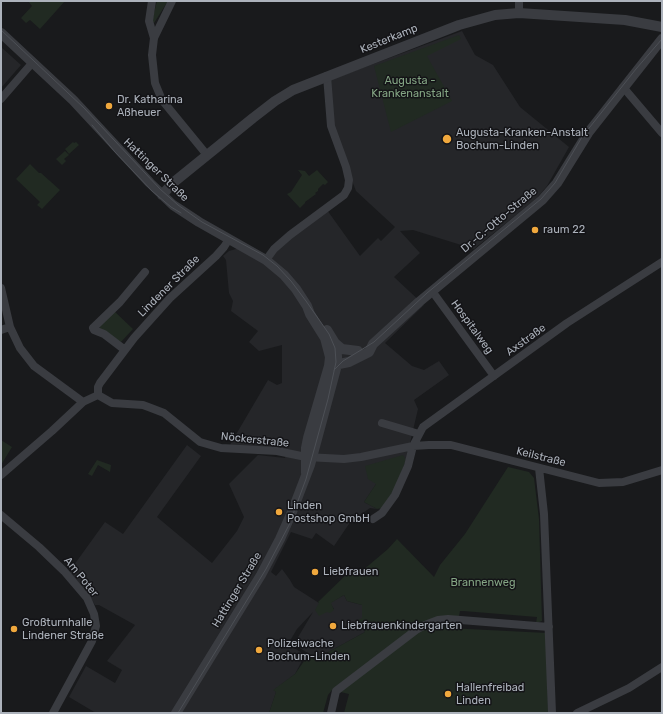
<!DOCTYPE html>
<html>
<head>
<meta charset="utf-8">
<style>
	body { margin:0 }
	#map { position:relative; width:663px; height:714px; overflow:hidden; background:#191a1c; font-family:Rubik,sans-serif }
	canvas { display:block }
	.frame { position:absolute; inset:0; border:2px solid #acb2bb; pointer-events:none }
</style>
</head>
<body>
<div id="map">
<canvas width="663" height="714"></canvas>
<div class="frame"></div>
</div>
<script>
const g = document.querySelector('canvas').getContext('2d');
g.lineJoin = 'round';
function fill(path, color) { g.fillStyle = color; g.fill(path, 'evenodd'); }
const shape = rows => new Path2D(rows.map(r => 'M' + r).join(''));
function trace(path, color, width, dash) { g.strokeStyle = color; g.lineWidth = width; g.lineCap = dash ? 'butt' : 'round'; g.setLineDash(dash || []); g.stroke(path); }
function write(font, color, halo, rows, align = 'center') {
  g.font = font + ' Rubik,sans-serif'; g.lineWidth = 3; g.setLineDash([]); g.textBaseline = 'middle'; g.strokeStyle = halo; g.fillStyle = color; for (const [text, x, y, turn = 0] of rows) {
    g.save(); g.translate(x, y); g.rotate((+turn || 0) * Math.PI / 180); g.textAlign = isNaN(turn) ? turn : align; if (halo) g.strokeText(text, 0, 0); g.fillText(text, 0, 0); g.restore();
  }
}
const built = shape([
	[462,31,475,55,493,65,520,107,569,147,547,186,537,198,474,249,413,230,400,231,420,253,394,277,424,305,385,343,412,366,424,370,439,361,449,375,414,400,418,409,406,460,376,484,364,502,377,509,370,508,351,521,334,546,316,533,312,539,291,532,271,572,276,576,282,569,290,580,294,587,319,603,327,612,334,609,330,603,344,595,347,601,362,605,362,618,365,632,314,660,309,654,294,644,313,612,297,629,288,644,305,655,295,674,274,690,276,692,269,713,96,713,69,697,86,666,115,683,122,670,107,661,135,625,99,605,95,605,87,592,69,572,105,522,123,534,187,445,201,456,157,517,212,563,237,531,244,517,229,484,258,455,285,458,287,450,230,445,231,443,268,380,277,385,282,383,282,345,259,351,249,342,258,331,231,311,233,301,229,293,226,260,223,256,229,251,236,249,239,249,256,257,273,252,327,210,360,256,378,238,381,241,395,227,356,191,333,131,330,80],
	[1,47,21,65,1,88]
]);
const green = shape([
	[28,1,65,1,40,29,30,20,26,23,21,18,32,6],
	[157,1,168,1,154,23,152,21],
	[459,35,461,39,427,56,452,101,391,132,374,66],
	[73,142,74,143,76,142,79,145,69,154,65,149],
	[65,151,69,155,64,159,66,161,62,165,56,159],
	[30,164,39,173,41,173,60,190,42,209,37,205,40,202,16,179],
	[298,170,305,171,309,176,317,170,328,182,325,185,323,184,318,189,318,191,315,193,316,194,305,202,305,203,300,208,287,194,291,192,302,175],
	[114,311,133,329,121,342,100,329,100,324],
	[1,440,12,447,1,465],
	[403,455,406,460,396,487,382,508,377,509,364,502,376,484,368,479,365,466],
	[97,460,111,465,110,472,98,465,92,476,88,474],
	[508,467,529,472,534,478,539,519,542,621,536,623,537,617,463,611,460,611,459,616,445,617,448,628,547,633,548,713,344,713,349,694,332,690,328,695,323,713,269,713,276,692,273,690,295,674,309,654,314,660,365,632,358,620,362,618,362,605,347,601,344,595,331,603,334,610,330,613,327,612,319,616,315,610,319,603,318,602,351,570,356,576,388,549,397,539,434,577,440,565,465,534]
]);
const water = shape([
	[488,129,491,132,490,134,486,134,482,138,478,137,479,133,486,131]
]);
const minor = shape([
	[152,1,149,21,154,38],
	[172,1,154,38,152,55,155,83,162,100,207,155],
	[519,13,519,1],
	[623,87,662,133],
	[1,99,33,62],
	[266,260,274,249,290,235,344,195,348,188,349,180,346,167,331,126,327,76],
	[1,288,10,327,20,348,34,366,83,402],
	[432,291,494,376],
	[1,330,10,327],
	[125,350,104,334,94,330,93,328,120,302,145,272],
	[98,395,112,403,143,405,151,408,164,413,200,442,221,448,277,451,306,457,344,459,361,457,413,446,429,445,451,445,599,483,623,482,662,470],
	[98,395,98,387,100,383,134,338,170,298,216,256,224,247,229,239],
	[382,423,419,434],
	[539,468,544,514,552,713],
	[1,475,52,431,83,402,98,395],
	[1,515,39,547,64,571,87,598,94,614,96,626,92,641,53,713],
	[373,519,382,513,395,495,408,466,413,446,423,427,567,323,662,262],
	[331,713,336,691,416,630,425,625,438,620,448,619,549,627],
	[577,713,629,688,662,667]
]);
const tertiary = shape([
	[1,33,73,100,150,183,173,205,199,222,266,260,284,275,296,289,307,306,310,314,325,338,330,357,329,366,308,438,306,448,306,473],
	[162,195,174,182,253,118,275,101,293,90,459,25,495,15,519,13,625,20,662,27],
	[335,343,342,349,358,351],
	[329,366,349,362,369,352,373,344,419,302,542,200,557,183,588,133,662,39],
	[176,713,261,575,280,539,292,512,310,465,337,365,337,356,335,343,327,330]
]);
const tram = shape([
	[1,30,84,108,160,189,178,205,202,222,263,255,277,266,291,281,306,301,329,334,335,348,336,362,328,399,306,479,289,525,266,569,178,713],
	[92,125,115,152,152,191,171,207,181,213],
	[334,370,343,361,374,342,427,293,541,199,555,183,582,137,636,69,662,39]
]);
const markers = [
	[109,106,4,"#f0a83d"],
	[447,139,5,"#f0a83d"],
	[535,230,4,"#f0a83d"],
	[279,512,4,"#f0a83d"],
	[315,572,4,"#f0a83d"],
	[333,626,4,"#f0a83d"],
	[14,629,4,"#f0a83d"],
	[259,650,4,"#f0a83d"],
	[448,694,4,"#f0a83d"]
];
const streetNames = [
	["Kesterkamp",389,39,-22],
	["Hattinger Straße",156,170,44],
	["Dr.-C.-Otto-Straße",499,220,-40],
	["Lindener Straße",169,286,-45],
	["Hospitalweg",472,327,54],
	["Axstraße",526,340,-36],
	["Nöckerstraße",255,440,6],
	["Keilstraße",541,457,14],
	["Am Poter",81,577,51],
	["Hattinger Straße",237,590,-59]
];
const parkNames = [
	["Augusta -",410,81],
	["Krankenanstalt",410,94],
	["Brannenweg",483,583]
];
const poiNames = [
	["Dr. Katharina",117,100],
	["Aßheuer",117,113],
	["Augusta-Kranken-Anstalt",456,133],
	["Bochum-Linden",456,146],
	["raum 22",543,230],
	["Linden",287,506],
	["Postshop GmbH",287,519],
	["Liebfrauen",323,572],
	["Großturnhalle",22,623],
	["Lindener Straße",22,636],
	["Liebfrauenkindergarten",341,626],
	["Polizeiwache",267,644],
	["Bochum-Linden",267,657],
	["Hallenfreibad",456,688],
	["Linden",456,701]
];
fill(built, '#252629');
fill(green, '#212a22');
fill(water, '#2f3a40');
trace(minor, '#3a3c41', 8);
trace(tertiary, '#3a3c41', 10);
trace(tram, '#4d5056', 1);
for (const [x, y, r, color] of markers) { const dot = new Path2D(); dot.arc(x, y, r, 0, 2 * Math.PI); g.fillStyle = color; g.fill(dot); trace(dot, '#141417', 1.5); }
write('11px', '#acb2bb', '#141417', streetNames);
write('11px', '#84a584', '#141417', parkNames);
write('11px', '#acb2bb', '#141417', poiNames, 'left');
</script>
</body>
</html>
